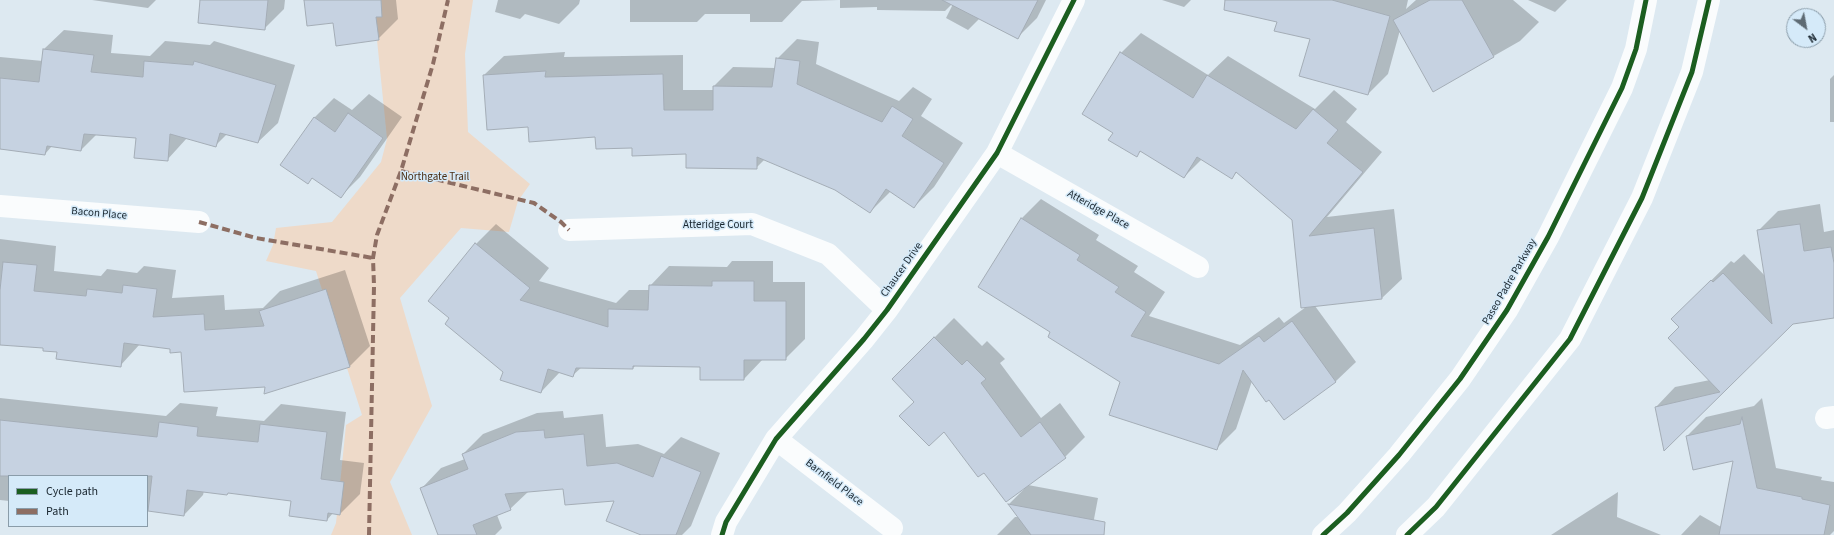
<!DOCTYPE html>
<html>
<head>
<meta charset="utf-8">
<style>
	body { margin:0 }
	#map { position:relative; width:1834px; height:535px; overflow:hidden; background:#dde9f1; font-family:"Source Sans 3",sans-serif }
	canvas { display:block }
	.legend { position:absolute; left:8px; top:475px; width:140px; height:52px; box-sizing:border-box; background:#d5eaf9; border:1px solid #8a9ca9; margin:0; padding:5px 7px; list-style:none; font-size:12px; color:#1a2730 }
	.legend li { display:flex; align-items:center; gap:8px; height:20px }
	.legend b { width:20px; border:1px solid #8a9ca9 }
	.north { position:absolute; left:1786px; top:8px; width:40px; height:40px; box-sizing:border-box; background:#d5eaf9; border:1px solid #8a9ca9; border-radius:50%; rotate:148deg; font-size:11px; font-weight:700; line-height:16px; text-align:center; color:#1a2730 }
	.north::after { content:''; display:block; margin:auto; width:14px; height:18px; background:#5e6b74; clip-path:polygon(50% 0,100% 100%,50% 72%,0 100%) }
</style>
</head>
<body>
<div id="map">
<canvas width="1834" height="535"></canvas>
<ul class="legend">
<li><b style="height:5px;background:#1b5e20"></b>Cycle path</li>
<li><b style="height:5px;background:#8d6e63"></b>Path</li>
</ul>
<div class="north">N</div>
</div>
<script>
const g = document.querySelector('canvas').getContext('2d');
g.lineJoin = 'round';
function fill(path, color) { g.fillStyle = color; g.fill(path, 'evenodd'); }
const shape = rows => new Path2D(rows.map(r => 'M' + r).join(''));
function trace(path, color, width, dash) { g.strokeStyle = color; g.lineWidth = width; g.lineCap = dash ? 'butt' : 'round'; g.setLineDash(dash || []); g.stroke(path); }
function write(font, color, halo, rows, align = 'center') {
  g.font = font + ' "Source Sans 3",sans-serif'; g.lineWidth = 3; g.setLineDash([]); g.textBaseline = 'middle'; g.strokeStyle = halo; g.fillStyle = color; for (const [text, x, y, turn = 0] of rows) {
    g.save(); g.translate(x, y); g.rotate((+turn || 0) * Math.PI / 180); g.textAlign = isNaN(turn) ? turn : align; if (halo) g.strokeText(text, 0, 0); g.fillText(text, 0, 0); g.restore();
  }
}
const green = shape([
	[373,0,473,0,465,54,468,132,530,184,518,201,509,232,461,228,400,298,432,406,390,482,412,535,331,535,336,523,346,425,362,415,316,271,266,261,273,245,276,228,332,222,381,162,387,139]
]);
const shadow = shape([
	[92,0,156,0,148,8],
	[201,0,285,0,284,9,264,29],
	[305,0,396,0,398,19,378,39,334,21],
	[498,0,580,0,579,4,559,24,525,14,520,19,495,12],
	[630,0,839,0,802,1,782,22,750,22,750,14,705,14,697,22,630,22],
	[840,0,1046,0,1037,18,1018,37,980,18,968,30,946,18,954,2,945,11,877,10,877,7,840,8],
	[1162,0,1191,0,1184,7],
	[1243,0,1408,0,1406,9,1416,0,1513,0,1539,22,1520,41,1434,90,1400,30,1388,74,1368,94,1311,39,1278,22],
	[1528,0,1567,0,1555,12],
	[64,30,113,35,111,53,150,56,165,41,210,45,214,41,295,65,278,123,258,142,227,134,215,146,187,138,167,160,137,137,97,134,81,150,52,146,45,154,0,149,0,57,43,61,44,49],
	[1141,33,1208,75,1228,56,1315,109,1334,90,1357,109,1346,122,1382,152,1327,217,1394,209,1402,279,1382,298,1315,306,1356,362,1336,381,1284,419,1269,398,1252,381,1236,429,1216,449,1052,332,1022,218,1041,199,1099,235,1096,240,1138,266,1134,272,1165,292,1149,316,1240,345,1279,317,1284,323,1306,307,1292,219,1237,172,1232,177,1202,159,1184,177,1141,151,1136,156,1114,133,1121,53],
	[797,39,819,42,816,64,899,101,913,87,932,99,921,116,963,143,934,187,914,207,891,191,870,212,835,189,765,159,756,168,687,153,633,147,596,136,529,126,484,75,504,56,565,52,564,57,683,55,683,90,714,90,714,86,733,67,776,68,777,59],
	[1834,75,1834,122,1830,122,1830,79],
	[369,94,402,117,360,177,341,196,313,177,307,183,314,118,334,98,352,110],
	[1820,204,1824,232,1834,230,1834,317,1793,323,1665,449,1656,407,1675,387,1710,380,1680,327,1672,319,1731,261,1734,263,1744,254,1766,277,1758,231,1778,211],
	[496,224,549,268,539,281,616,303,629,290,649,290,650,286,669,266,727,267,732,261,773,261,773,282,805,282,805,339,785,359,763,359,744,379,701,366,636,365,633,368,582,367,572,376,560,372,541,392,504,372,451,318,476,244],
	[0,239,56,246,54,271,101,276,107,269,137,273,144,266,176,270,172,298,224,295,225,310,263,308,280,291,345,270,370,346,350,366,265,393,266,386,171,348,140,344,120,366,44,347,0,344],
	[954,318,982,346,987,341,1005,359,1000,363,1041,418,1060,403,1085,437,1065,457,1028,485,1098,498,1091,535,997,535,1015,517,1019,517,1009,504,1024,489,985,471,893,379],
	[0,398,166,416,180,403,218,407,216,416,264,421,281,404,346,412,340,460,364,463,360,494,340,514,333,513,327,520,292,500,229,492,227,494,204,491,203,495,184,515,147,510,147,476,9,476,9,501,0,500],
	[1762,398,1776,468,1822,477,1821,480,1834,482,1834,531,1830,535,1681,535,1700,515,1721,527,1734,460,1687,436,1706,417,1754,406],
	[563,411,564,418,603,414,606,447,638,444,664,454,681,437,720,453,691,526,682,535,644,535,616,499,564,488,529,491,510,509,497,515,502,528,495,535,439,535,422,488,441,468,465,459,463,454,483,434,537,413],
	[1618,492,1617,517,1661,535,1551,535]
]);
const building = shape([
	[200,0,268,0,265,30,198,23,200,0],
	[304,0,381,0,382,17,376,17,379,40,336,46,333,23,307,26,304,0],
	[942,0,1038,0,1018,39,942,0],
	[1225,0,1332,0,1390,16,1368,95,1299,76,1310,39,1274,31,1277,22,1224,10,1225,0],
	[1430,0,1462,0,1494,57,1433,92,1393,20,1430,0],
	[43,49,94,55,91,72,143,77,144,61,193,65,194,61,276,85,258,143,220,133,216,147,170,134,168,161,134,158,136,138,84,134,81,151,47,146,45,155,0,149,0,78,39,82,43,49],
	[1120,52,1193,98,1207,75,1296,129,1313,109,1338,130,1327,143,1363,172,1309,236,1374,228,1382,299,1301,308,1292,220,1236,172,1232,179,1197,157,1184,178,1140,151,1137,157,1108,140,1113,133,1082,114,1120,52],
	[776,58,800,61,797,84,882,122,892,106,913,119,902,136,944,163,914,208,886,189,870,213,835,190,757,157,757,169,686,168,686,154,632,156,632,148,596,149,595,137,529,142,528,127,487,130,483,75,546,71,545,77,663,74,664,110,713,110,713,86,772,87,776,58],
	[348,113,383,138,341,198,312,178,308,184,280,165,314,117,335,132,348,113],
	[1021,218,1080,255,1077,260,1119,287,1115,292,1146,312,1131,336,1219,364,1259,336,1264,342,1292,321,1336,382,1284,420,1269,400,1266,402,1243,370,1217,450,1109,415,1120,382,1048,337,1050,332,978,287,1021,218],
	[1800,224,1804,251,1831,247,1834,263,1834,318,1793,324,1664,451,1655,407,1720,392,1668,338,1679,327,1671,319,1711,280,1713,282,1723,273,1772,324,1757,230,1800,224],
	[475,243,530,288,520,300,608,327,608,309,648,310,649,285,712,286,712,281,754,281,754,301,786,301,786,360,744,360,744,380,700,380,700,367,633,366,633,369,576,368,573,377,548,369,541,393,500,380,503,372,445,324,449,318,428,301,475,243],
	[3,262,37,265,34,291,86,296,87,289,122,293,123,285,157,289,153,317,204,314,205,330,264,326,259,311,326,289,350,367,264,394,265,387,184,392,181,352,170,353,170,349,124,343,121,367,56,359,57,352,43,351,43,348,0,345,0,290,3,262],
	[934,337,962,365,967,360,986,379,981,383,1021,437,1040,422,1066,458,1006,502,984,473,978,477,944,432,929,446,899,416,914,402,892,379,934,337],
	[1742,417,1757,488,1802,497,1802,499,1830,505,1824,535,1719,535,1733,461,1693,470,1686,436,1740,424,1742,417],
	[0,420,157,437,159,422,198,427,197,436,258,442,260,424,327,432,321,479,344,482,340,515,328,513,327,521,289,516,291,501,228,493,227,495,187,490,184,516,148,511,152,476,0,476,0,420],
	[544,430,545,438,584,434,587,466,617,463,653,477,661,456,701,472,676,535,641,535,606,521,614,501,565,505,563,489,505,494,511,510,473,525,477,535,438,535,420,488,468,469,462,454,516,432,544,430],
	[1008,504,1105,522,1104,535,1031,535,1008,504]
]);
const minor = shape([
	[997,153,1198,267],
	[0,206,199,222],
	[569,230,752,224,828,254,887,310],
	[1826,418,1834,417],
	[776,439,892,528],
	[722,535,726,522,776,439,864,339,887,310,997,153,1074,0]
]);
const secondary = shape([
	[1323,535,1347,513,1399,455,1460,379,1507,310,1548,237,1622,88,1636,49,1646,0],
	[1407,535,1436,507,1570,339,1642,198,1692,72,1709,0]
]);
const quiet = shape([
	[401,171,534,203,561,222,569,230],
	[199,222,256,238,373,258],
	[369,535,374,286,373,258,377,235,401,171,433,64,448,0]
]);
const cycleway = shape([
	[722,535,726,522,776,439,864,339,887,310,997,153,1074,0],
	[1323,535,1347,513,1399,455,1460,379,1507,310,1548,237,1622,88,1636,49,1646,0],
	[1407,535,1436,507,1570,339,1642,198,1692,72,1709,0]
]);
const parkNames = [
	["Northgate Trail",435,178]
];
const streetNames = [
	["Atteridge Place",1098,210,29],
	["Bacon Place",99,214,5],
	["Atteridge Court",718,226],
	["Chaucer Drive",902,270,-55],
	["Paseo Padre Parkway",1510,282,-60],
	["Barnfield Place",834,483,37]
];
fill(green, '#eedac9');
fill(shadow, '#0003');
fill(building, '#c6d2e1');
trace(building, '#a4adb6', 1);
trace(minor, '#fafcfd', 22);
trace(secondary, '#fafcfd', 22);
trace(quiet, '#8d6e63', 4, [8, 4]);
trace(cycleway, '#1b5e20', 5);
write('11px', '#4b2d12', '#d5eaf9', parkNames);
write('11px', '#1a2730', '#d5eaf9', streetNames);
</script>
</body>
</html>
